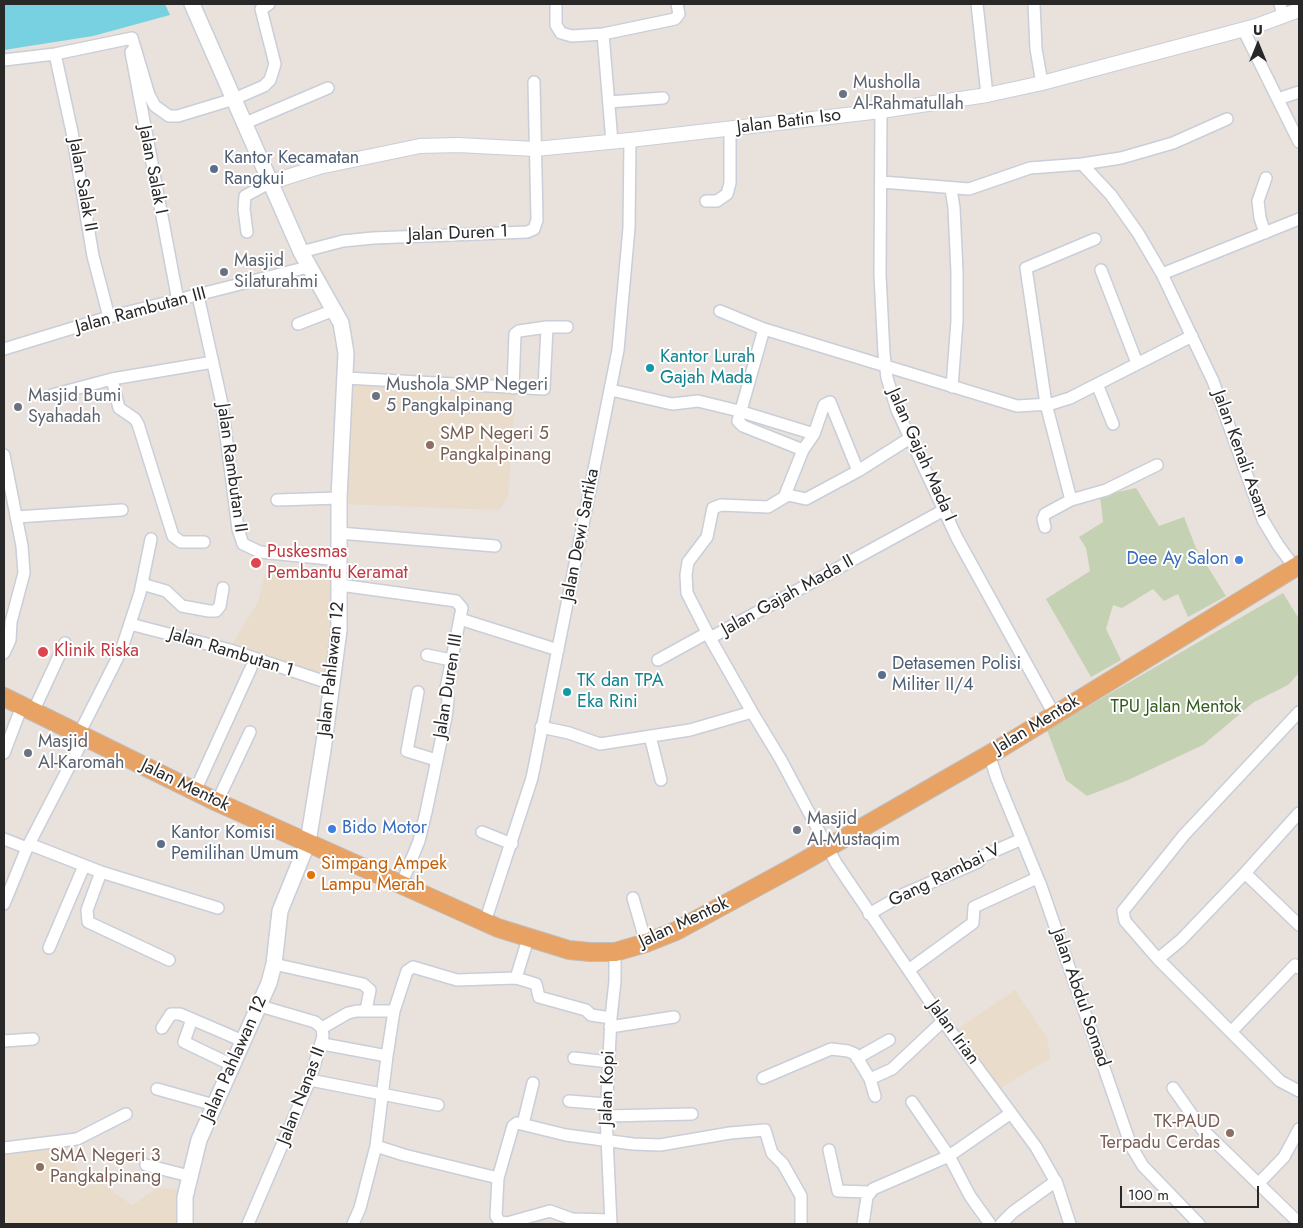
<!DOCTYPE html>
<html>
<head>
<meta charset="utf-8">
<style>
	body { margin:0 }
	#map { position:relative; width:1303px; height:1228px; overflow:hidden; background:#e9e1db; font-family:Jost,sans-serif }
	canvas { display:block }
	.frame { position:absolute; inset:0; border:5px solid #282828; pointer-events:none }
	.north { position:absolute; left:1233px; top:20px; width:50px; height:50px; -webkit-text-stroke:4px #fff; paint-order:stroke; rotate:0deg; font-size:14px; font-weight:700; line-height:20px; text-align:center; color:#282828 }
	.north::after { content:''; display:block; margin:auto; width:18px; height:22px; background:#282828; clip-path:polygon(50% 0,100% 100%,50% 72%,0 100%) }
	.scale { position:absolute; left:1120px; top:1186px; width:139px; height:22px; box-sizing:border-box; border:2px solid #282828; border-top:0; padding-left:6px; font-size:15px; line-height:18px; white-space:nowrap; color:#282828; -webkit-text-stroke:4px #fff; paint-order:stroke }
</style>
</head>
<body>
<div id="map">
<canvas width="1303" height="1228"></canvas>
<div class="frame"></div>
<div class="north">U</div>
<div class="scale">100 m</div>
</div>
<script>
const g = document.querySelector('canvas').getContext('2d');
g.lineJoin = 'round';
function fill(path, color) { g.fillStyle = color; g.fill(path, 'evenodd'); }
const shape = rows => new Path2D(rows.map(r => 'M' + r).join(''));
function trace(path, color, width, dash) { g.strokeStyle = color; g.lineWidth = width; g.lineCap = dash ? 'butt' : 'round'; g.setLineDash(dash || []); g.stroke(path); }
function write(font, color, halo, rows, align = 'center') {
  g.font = font + ' Jost,sans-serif'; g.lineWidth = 4; g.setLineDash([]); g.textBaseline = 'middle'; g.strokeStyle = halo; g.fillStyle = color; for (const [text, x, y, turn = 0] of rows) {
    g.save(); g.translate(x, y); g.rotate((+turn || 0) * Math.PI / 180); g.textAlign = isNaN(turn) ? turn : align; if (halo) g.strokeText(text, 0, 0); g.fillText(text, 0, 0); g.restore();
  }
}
const education = shape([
	[350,383,516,392,508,497,499,510,344,504],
	[266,570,333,580,334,637,326,678,230,648,258,602],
	[1015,990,1047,1038,1050,1058,999,1089,956,1030],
	[72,1141,79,1186,102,1184,132,1205,158,1188,180,1190,180,1224,4,1224,4,1149]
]);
const cemetery = shape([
	[1136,488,1159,526,1184,517,1196,548,1226,596,1188,617,1178,594,1164,601,1153,589,1122,608,1113,605,1106,629,1121,660,1091,677,1046,599,1090,571,1086,548,1079,537,1103,522,1100,496],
	[1283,593,1299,619,1299,673,1288,685,1254,702,1203,745,1128,780,1087,796,1066,780,1047,730]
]);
const water = shape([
	[4,4,165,4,170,15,93,36,4,50]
]);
const minor = shape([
	[556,4,556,25,561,33,572,36,603,34],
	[977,4,987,95],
	[1034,4,1036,49,1042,83],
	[1280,4,1283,16],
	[1243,29,1299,142],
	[131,52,178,301],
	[55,54,72,132,93,256,109,317],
	[4,60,55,54,132,38,149,95,155,106,169,116,178,116,234,99,264,86,270,80,275,64,261,9,269,4],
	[1278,99,1299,92],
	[609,102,663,98],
	[881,111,880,275,884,354,887,378,897,410,957,538,1054,714],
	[243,124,328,88],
	[612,142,603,34,675,19,679,14,677,4],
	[1082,164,1121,158,1173,143,1227,119],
	[882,182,969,189,1030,168,1082,164,1111,195,1138,233,1162,274,1213,381,1263,520,1278,545,1295,568],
	[951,189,954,208,957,272,957,321,952,387],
	[706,201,717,201,727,194,730,183,730,129],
	[247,232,244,209,245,196,271,182],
	[1265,233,1260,218,1258,201,1266,178],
	[301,252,343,241,373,238,527,232,534,229,537,220,534,82],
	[1101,270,1137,363],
	[1162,274,1299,219],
	[198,296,222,404,238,529,243,544,260,552,339,560],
	[720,311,764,329,1017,406,1051,404,1070,398,1192,336],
	[298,324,334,310],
	[764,329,738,421,743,426,803,450,785,495],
	[4,349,109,317,308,267],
	[346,378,544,389,547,327],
	[112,379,213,362],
	[1097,384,1113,424],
	[513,388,515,334,519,331,547,327,567,327],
	[611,390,672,404,698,401,739,411,814,434],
	[52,395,112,379,119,408,135,419,138,424,173,536,181,542,204,542],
	[803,450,814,434,824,405,830,402,858,471],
	[4,455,22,546,24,573,11,622,10,640,4,653],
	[277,500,339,498],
	[1071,500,1106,490,1157,465],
	[944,510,710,638,752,712,781,760,836,863,943,1021,1036,1147,1057,1184,1070,1224],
	[16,517,122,510],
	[1045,527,1043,519,1045,514,1071,500,1046,404,1026,268,1095,239],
	[339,533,495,546],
	[142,584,166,591,182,606,209,611,216,611,220,606,223,588],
	[340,585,456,601,462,608,446,688,448,700,446,717,426,812,419,841,401,885],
	[460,619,558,650],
	[130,624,230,650,332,684],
	[710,638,687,593,686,575,688,562,707,537,713,508,721,505,768,507,788,495,806,499,858,471,910,438],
	[427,655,451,660],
	[658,660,707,633],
	[418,692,407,751,436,760],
	[33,712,65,643],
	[541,727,569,733,600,744,690,730,752,712],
	[79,734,121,651,140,593,151,539],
	[650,736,661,780],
	[4,753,22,706],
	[989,754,997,779,1041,886,1131,1146,1143,1166,1199,1224],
	[195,791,251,668],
	[217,802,250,732],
	[1299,813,1245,873,1299,925],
	[482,832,512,844],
	[4,839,27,848],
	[29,844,101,872,218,908],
	[101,872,87,910,88,922,169,960],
	[633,898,646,943],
	[4,904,27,848,84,738],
	[869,914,904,894,978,862,983,856,1022,839],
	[485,922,532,778,618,350,629,228,630,140],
	[49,948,84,866],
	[1158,959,1181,940,1245,873],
	[274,964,363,984,370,990,366,1010],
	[1299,968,1295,965,1231,1032,1280,1081,1299,1091],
	[910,969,973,923,974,907,1037,878],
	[516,978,536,984,539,997,586,1010,591,1015,611,1018],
	[192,1019,184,1042,232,1065],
	[610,1027,674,1017],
	[162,1028,171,1014,180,1014,243,1041],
	[322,1028,348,1013,357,1011,394,1011,407,971,413,967,457,980,516,978,528,939],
	[1231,1032,1158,959,1125,921,1123,911,1184,835,1299,712],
	[4,1041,33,1039],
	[323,1044,387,1056,376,1146],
	[387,1056,394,1011],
	[574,1058,609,1062],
	[857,1058,889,1040],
	[763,1078,831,1049,848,1051,855,1054,870,1079,875,1096],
	[870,1079,892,1069,943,1021],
	[310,1080,438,1105],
	[1173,1088,1202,1129,1299,1223],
	[157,1089,214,1105],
	[569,1101,606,1104],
	[606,1116,692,1114],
	[523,1124,533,1083],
	[4,1148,77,1139,126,1114],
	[829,1150,838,1191,869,1192],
	[146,1165,189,1176],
	[498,1178,496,1216,500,1222,507,1223,550,1211,572,1219,611,1220],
	[1259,1183,1284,1157,1299,1129],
	[248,1224,310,1080,323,1036,322,1028,315,1022,260,1006],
	[353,1224,360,1208,376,1146,404,1155,498,1178,513,1126,517,1123,566,1135,633,1144,660,1145,730,1133,765,1130,772,1153,783,1164,801,1196,801,1224],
	[611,1224,606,1116,611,1018,615,981,615,952],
	[863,1224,867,1197,873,1189,949,1156,912,1102],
	[990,1224,970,1196,949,1156,1011,1113],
	[1001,1224,1013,1212,1056,1181]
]);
const tertiary = shape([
	[271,182,319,167,420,146,458,145,535,149,630,140,881,111,987,95,1042,83,1256,26,1299,10]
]);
const secondary = shape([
	[185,1224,185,1197,199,1140,269,983,274,964,280,911,308,842,324,743,339,630,339,498,346,353,341,323,301,252,192,4]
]);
const trunk = shape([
	[4,697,217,802,498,928,569,950,590,952,615,952,646,943,676,931,799,864,1004,746,1299,565]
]);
const markers = [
	[843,94,5,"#6b7280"],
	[214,169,5,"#5c6f8a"],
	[224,272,5,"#6b7280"],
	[650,368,5,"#0f9aa8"],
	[376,396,5,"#6b7280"],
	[18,407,5,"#6b7280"],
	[430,445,5,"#8d6e63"],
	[1239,560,5,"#3f7fe0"],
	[256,563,6,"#e0444e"],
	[43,652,6,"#e0444e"],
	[882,675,5,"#5c6f8a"],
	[567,692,5,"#0f9aa8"],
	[28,753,5,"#6b7280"],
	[332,829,5,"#3f7fe0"],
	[797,830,5,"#6b7280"],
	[161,844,5,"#5c6f8a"],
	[311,875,5,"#e8710a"],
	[1230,1133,5,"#8d6e63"],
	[40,1167,5,"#8d6e63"]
];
const worshipNames = [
	["Musholla",853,84],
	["Al-Rahmatullah",853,105],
	["Masjid",234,262],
	["Silaturahmi",234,283],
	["Mushola SMP Negeri",386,386],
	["5 Pangkalpinang",386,407],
	["Masjid Bumi",28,397],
	["Syahadah",28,418],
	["Masjid",38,743],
	["Al-Karomah",38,764],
	["Masjid",807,820],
	["Al-Mustaqim",807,841]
];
const streetNames = [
	["Jalan Batin Iso",789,122,-7],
	["Jalan Salak I",152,170,79],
	["Jalan Salak II",82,185,80],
	["Jalan Duren 1",458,234,-2],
	["Jalan Rambutan III",141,311,-15],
	["Jalan Kenali Asam",1240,454,70],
	["Jalan Gajah Mada I",921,455,66],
	["Jalan Rambutan II",231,468,82],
	["Jalan Dewi Sartika",581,535,-79],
	["Jalan Gajah Mada II",788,596,-29],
	["Jalan Rambutan 1",231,653,17],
	["Jalan Pahlawan 12",332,669,-84],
	["Jalan Duren III",449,686,-81],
	["Jalan Mentok",1037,725,-31],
	["Jalan Mentok",185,786,26],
	["Gang Rambai V",945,876,-26],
	["Jalan Mentok",684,923,-25],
	["Jalan Abdul Somad",1080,998,71],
	["Jalan Irian",953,1033,54],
	["Jalan Pahlawan 12",235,1059,-66],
	["Jalan Kopi",608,1088,-88],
	["Jalan Nanas II",302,1096,-69]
];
const serviceNames = [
	["Kantor Kecamatan",224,159],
	["Rangkui",224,180],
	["Detasemen Polisi",892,665],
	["Militer II/4",892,686],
	["Kantor Komisi",171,834],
	["Pemilihan Umum",171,855]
];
const cultureNames = [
	["Kantor Lurah",660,358],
	["Gajah Mada",660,379],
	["TK dan TPA",577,682],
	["Eka Rini",577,703]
];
const educationNames = [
	["SMP Negeri 5",440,435],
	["Pangkalpinang",440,456],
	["TK-PAUD",1220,1123,"right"],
	["Terpadu Cerdas",1220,1144,"right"],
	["SMA Negeri 3",50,1157],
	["Pangkalpinang",50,1178]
];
const healthNames = [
	["Puskesmas",267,553],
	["Pembantu Keramat",267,574],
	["Klinik Riska",54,652]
];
const shopNames = [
	["Dee Ay Salon",1229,560],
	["Bido Motor",342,829,"left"]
];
const parkNames = [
	["TPU Jalan Mentok",1176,708]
];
const foodNames = [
	["Simpang Ampek",321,865],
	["Lampu Merah",321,886]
];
fill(education, '#e9dccb');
fill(cemetery, '#c5d1b3');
fill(water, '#77d1e1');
trace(minor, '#c9ced8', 14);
trace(tertiary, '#c9ced8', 16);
trace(secondary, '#c9ced8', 18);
trace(trunk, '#bebebe', 20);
trace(minor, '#fff', 11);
trace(tertiary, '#fff', 14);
trace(secondary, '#fff', 15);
trace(trunk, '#e8a264', 18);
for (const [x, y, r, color] of markers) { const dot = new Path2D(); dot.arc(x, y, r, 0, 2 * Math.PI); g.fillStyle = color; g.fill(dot); trace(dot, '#fff', 2); }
write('18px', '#5b616d', '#fff', worshipNames, 'left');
write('18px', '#282828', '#fff', streetNames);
write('18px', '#4e5e75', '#fff', serviceNames, 'left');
write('18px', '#0d838f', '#fff', cultureNames, 'left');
write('18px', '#785e54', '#fff', educationNames, 'left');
write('18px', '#be3a42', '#fff', healthNames, 'left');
write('18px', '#366cbe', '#fff', shopNames, 'right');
write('18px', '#335c20', '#fff', parkNames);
write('18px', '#c56008', '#fff', foodNames, 'left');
</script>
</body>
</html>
